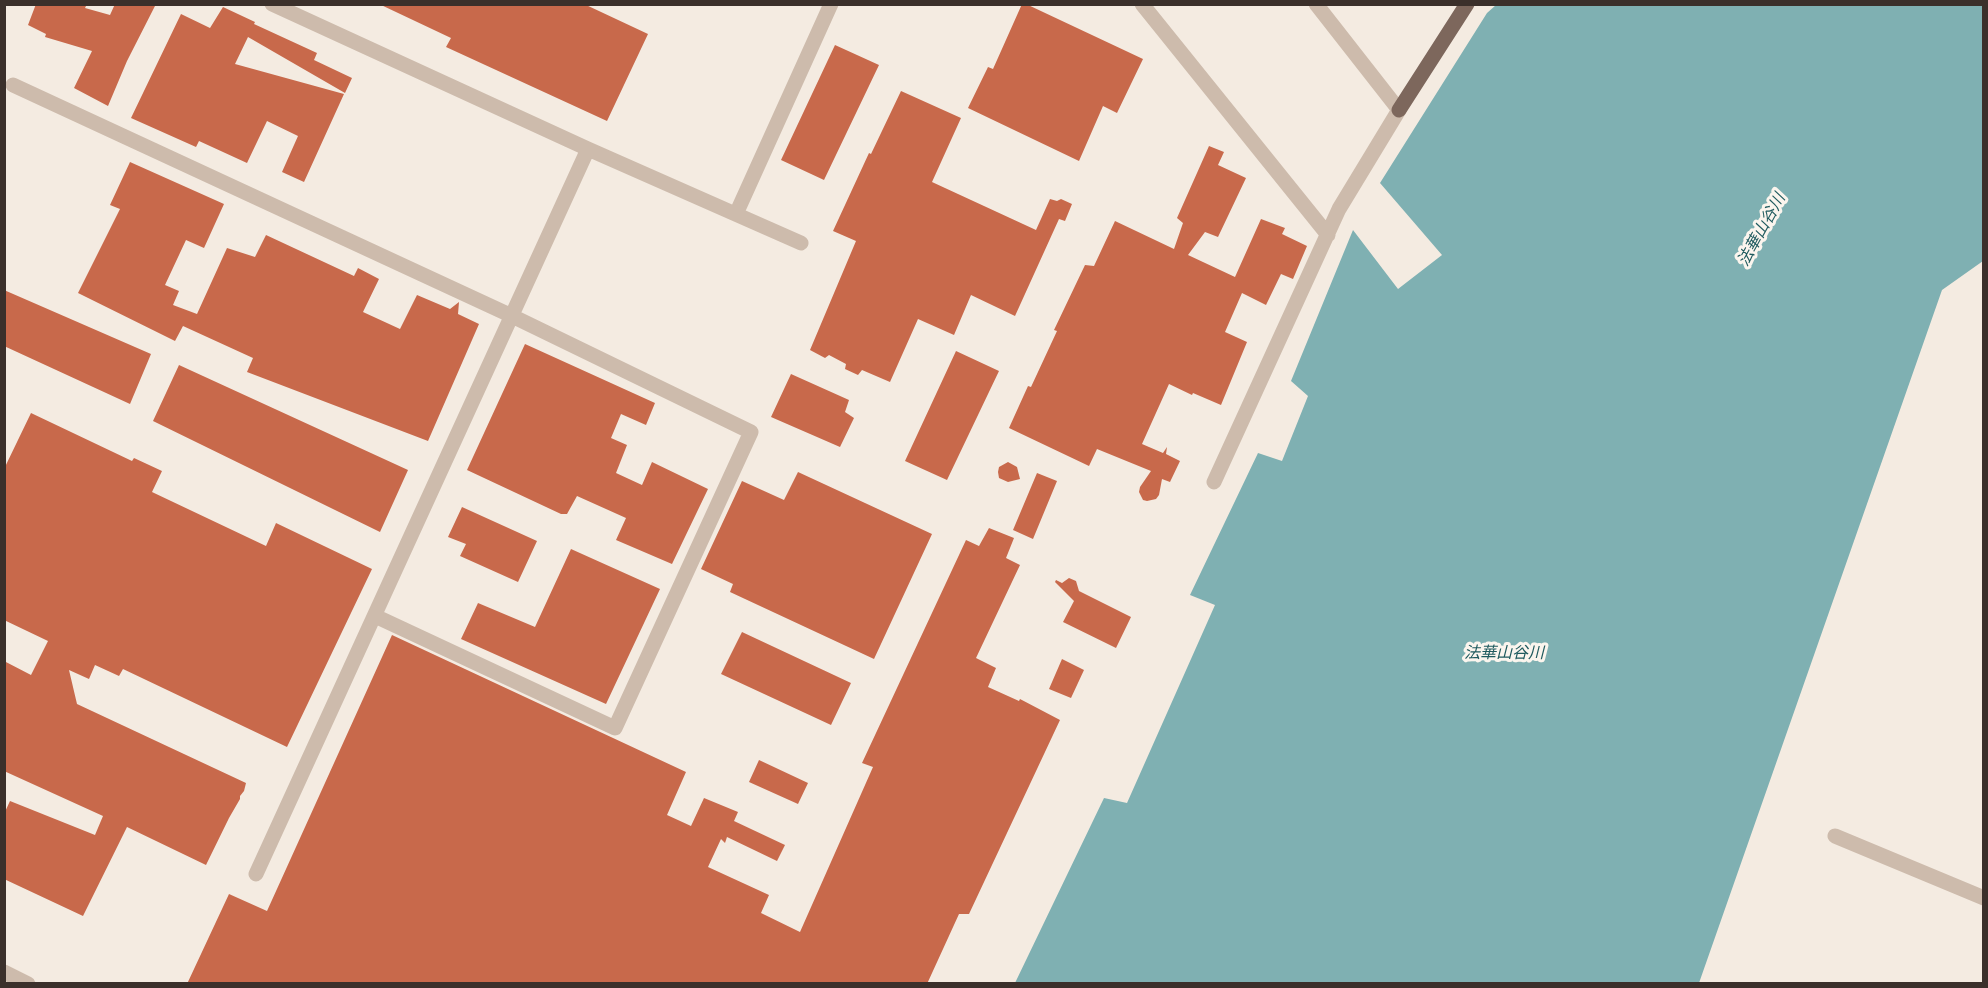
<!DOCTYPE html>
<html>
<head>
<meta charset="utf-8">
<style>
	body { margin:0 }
	#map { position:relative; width:1988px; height:988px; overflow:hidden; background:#f4ebe1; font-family:"Fira Sans",sans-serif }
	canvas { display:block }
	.frame { position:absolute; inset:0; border:6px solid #3b302b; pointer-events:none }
</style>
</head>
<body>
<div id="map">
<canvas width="1988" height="988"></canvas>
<div class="frame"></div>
</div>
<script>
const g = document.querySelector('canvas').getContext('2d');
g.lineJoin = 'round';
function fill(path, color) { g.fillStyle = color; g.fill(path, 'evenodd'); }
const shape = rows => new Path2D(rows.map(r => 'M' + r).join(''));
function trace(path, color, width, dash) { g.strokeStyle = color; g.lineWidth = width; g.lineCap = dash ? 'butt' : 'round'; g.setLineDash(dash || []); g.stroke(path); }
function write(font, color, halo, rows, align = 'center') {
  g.font = font + ' "Fira Sans","Noto Sans JP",sans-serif'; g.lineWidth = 6; g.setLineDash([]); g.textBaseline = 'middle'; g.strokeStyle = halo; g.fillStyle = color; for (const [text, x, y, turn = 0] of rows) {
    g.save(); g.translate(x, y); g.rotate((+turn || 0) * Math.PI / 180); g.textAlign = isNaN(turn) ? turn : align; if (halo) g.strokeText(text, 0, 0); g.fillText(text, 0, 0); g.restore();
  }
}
const water = shape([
	[1496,5,1983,5,1983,261,1942,290,1699,983,1015,983,1104,798,1127,803,1215,605,1190,595,1258,453,1282,461,1308,396,1291,381,1353,230,1398,289,1442,255,1380,183,1487,13]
]);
const building = shape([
	[36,4,87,4,85,8,110,15,115,4,156,4,127,61,108,106,74,88,92,51,45,37,46,34,28,25],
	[379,4,584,4,648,34,607,121,446,47,451,38],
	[1022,4,1026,4,1143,59,1117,113,1103,106,1079,161,968,108,988,67,993,69],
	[223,7,255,22,254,24,317,53,314,60,352,78,345,93,248,37,235,64,344,94,304,182,282,172,298,136,267,121,247,163,199,141,196,147,131,118,181,14,210,28],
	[835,45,879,65,824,180,781,160],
	[901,91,961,118,932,182,1036,230,1050,199,1057,201,1061,199,1072,204,1065,221,1059,219,1015,316,971,295,954,335,918,319,890,382,862,370,858,375,845,369,846,364,829,355,825,358,810,350,856,241,833,231,869,153,871,154],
	[1209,146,1224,152,1218,165,1246,178,1218,237,1205,232,1188,255,1235,277,1261,219,1285,228,1282,234,1307,246,1293,279,1281,274,1266,305,1242,293,1225,332,1247,342,1221,405,1193,393,1192,395,1169,384,1142,444,1163,453,1167,447,1166,454,1180,461,1170,482,1162,479,1159,495,1156,499,1147,501,1143,500,1139,492,1140,487,1151,471,1097,449,1089,466,1009,428,1028,386,1031,387,1057,331,1054,330,1085,265,1094,266,1115,221,1174,249,1183,223,1177,218],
	[130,162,224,204,204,248,186,240,165,285,179,291,173,305,197,314,227,248,255,257,266,235,354,276,358,268,379,279,363,312,400,329,417,295,450,309,459,302,458,314,479,324,428,441,247,372,253,358,183,326,175,341,78,293,120,209,110,205],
	[4,290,151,354,130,404,4,346],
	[525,344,655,403,646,425,621,414,611,438,627,445,616,473,642,485,652,462,708,489,672,564,616,540,626,518,577,496,567,514,561,514,467,470],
	[956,351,999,371,947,480,905,461],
	[179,365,408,470,380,532,153,421],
	[791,374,849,400,845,412,854,418,840,447,771,417],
	[31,413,132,461,134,458,162,471,152,492,266,546,276,523,372,569,287,747,123,669,119,676,95,665,89,679,69,670,77,704,246,783,244,791,240,796,240,799,229,818,206,865,127,827,83,916,4,879,4,814,10,801,95,835,103,816,4,771,4,661,31,675,48,641,4,620,4,469],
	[1008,462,1017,467,1020,479,1008,482,999,478,998,472,999,467],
	[798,472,932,534,874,659,730,592,733,584,701,569,742,481,784,500],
	[1037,473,1057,481,1033,539,1013,530],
	[462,507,537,541,518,582,460,556,466,544,448,537],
	[989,528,1014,538,1006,558,1020,565,976,658,996,668,988,687,1019,701,1020,699,1060,720,969,914,959,914,927,984,187,984,229,894,267,911,392,635,686,772,667,815,691,826,704,798,738,812,734,821,785,845,777,861,727,837,725,843,721,839,708,867,769,895,761,913,800,932,873,767,862,763,966,540,979,546],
	[571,549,660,589,606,704,461,639,478,603,535,627],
	[1069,578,1076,581,1079,591,1131,617,1116,648,1063,622,1074,601,1055,582,1056,580,1062,583],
	[742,632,851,683,831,725,721,674],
	[1062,659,1084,670,1071,698,1049,689],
	[759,760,808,783,798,804,749,782]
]);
const minor = shape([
	[272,4,588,149,801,243],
	[1142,4,1328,235],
	[13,85,512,316,751,432,615,728,375,616],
	[736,214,831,4],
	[1214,482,1339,209,1399,110,1316,4],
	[1835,836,1984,898],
	[256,874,588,149],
	[4,972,28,984]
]);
const major = shape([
	[1399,110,1467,4]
]);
const waterNames = [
	["法華山谷川",1762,230,-61],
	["法華山谷川",1504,654]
];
fill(water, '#7fb0b2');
fill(building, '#c8694b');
trace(minor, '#cdbbac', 15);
trace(major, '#7d675c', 15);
write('italic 16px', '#1f5a5e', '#fbf5ee', waterNames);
</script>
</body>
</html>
